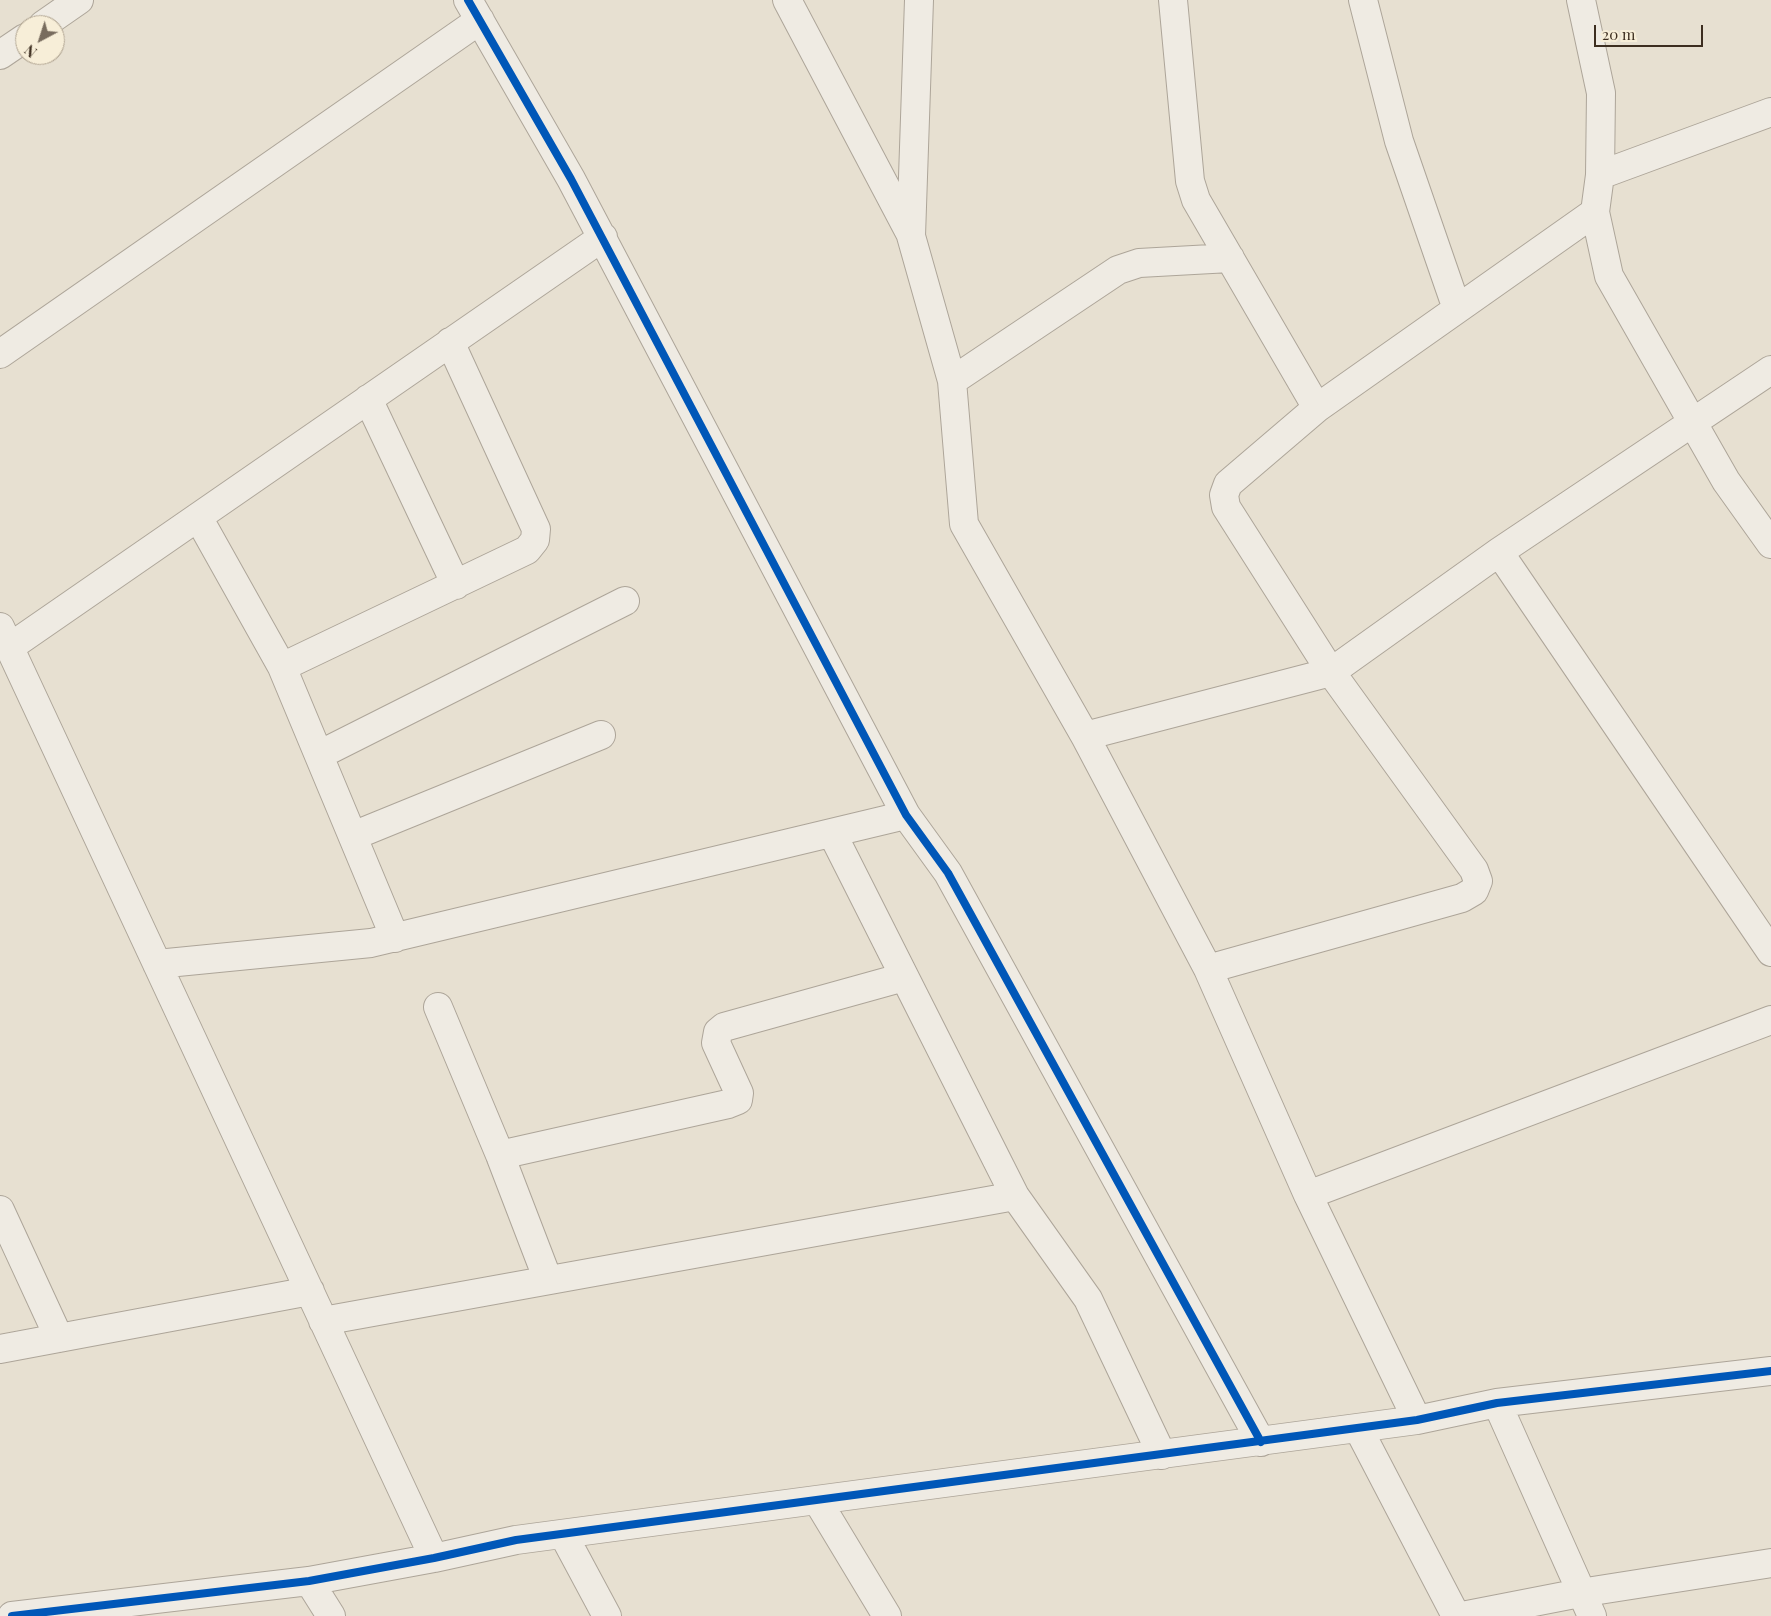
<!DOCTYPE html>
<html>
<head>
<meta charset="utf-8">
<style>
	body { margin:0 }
	#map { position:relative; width:1771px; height:1616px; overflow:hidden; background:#e7e0d1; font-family:"Playfair Display",serif }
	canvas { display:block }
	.north { position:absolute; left:15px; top:15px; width:50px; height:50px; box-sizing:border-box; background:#f7eed8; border:1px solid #ada18e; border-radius:50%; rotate:220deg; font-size:14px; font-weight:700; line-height:20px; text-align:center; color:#3d2e20 }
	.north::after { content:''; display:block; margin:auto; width:18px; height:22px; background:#786c5e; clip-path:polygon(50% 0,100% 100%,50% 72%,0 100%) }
	.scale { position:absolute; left:1594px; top:25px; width:109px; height:22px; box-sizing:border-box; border:2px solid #3d2e20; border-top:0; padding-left:6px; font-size:15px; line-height:18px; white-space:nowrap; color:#3d2e20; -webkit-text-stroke:4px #f7eed8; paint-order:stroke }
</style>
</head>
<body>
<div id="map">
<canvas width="1771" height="1616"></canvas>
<div class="north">N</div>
<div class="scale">20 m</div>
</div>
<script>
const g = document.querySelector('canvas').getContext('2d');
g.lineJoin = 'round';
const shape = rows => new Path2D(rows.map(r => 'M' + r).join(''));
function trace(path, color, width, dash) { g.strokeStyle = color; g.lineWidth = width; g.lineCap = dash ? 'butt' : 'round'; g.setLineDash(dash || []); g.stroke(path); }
const minor = shape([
	[468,0,571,179,906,815,948,873,1261,1442],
	[787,0,911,235],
	[919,0,911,236,952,381,964,524,1085,736,1208,969,1308,1195,1417,1420],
	[1173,0,1190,181,1196,200,1317,408],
	[1363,0,1399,141,1457,309],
	[1581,0,1601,93,1600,175,1595,212,1609,276,1726,481,1771,544],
	[43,25,79,0],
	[0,55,25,38],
	[1600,175,1771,112],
	[0,354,480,20],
	[952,381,1118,270,1139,263,1230,258],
	[368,399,456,585],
	[198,517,282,667,395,938],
	[1499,552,1771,952],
	[0,627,434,1558],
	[10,647,603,237],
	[282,667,527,550,535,540,536,529,450,342],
	[1085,736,1331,672,1499,552,1771,370],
	[319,755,625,601],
	[832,833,1015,1196,1088,1299,1162,1455],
	[353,836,601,735],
	[157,964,371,943,906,815],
	[1208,969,1462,898,1474,891,1478,881,1474,870,1331,672,1226,507,1224,495,1228,484,1317,408,1595,212],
	[438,1007,500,1155,548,1280],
	[500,1155,728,1104,738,1100,739,1093,716,1043,718,1032,724,1027,904,977],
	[1308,1195,1771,1020],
	[0,1210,59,1338],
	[323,1321,1015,1196],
	[0,1349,310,1291],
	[1497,1403,1592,1616],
	[1358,1428,1456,1616],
	[817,1500,887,1616],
	[563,1534,607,1616],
	[309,1581,331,1616],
	[12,1616,309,1581,434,1558,516,1540,1417,1420,1497,1403,1771,1371],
	[1462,1616,1580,1593,1771,1563]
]);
const cycleway = shape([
	[468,0,571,179,906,815,948,873,1261,1442],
	[12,1616,309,1581,434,1558,516,1540,1417,1420,1497,1403,1771,1371]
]);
trace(minor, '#ada599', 30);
trace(minor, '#efebe3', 28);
trace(cycleway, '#0057b8', 8);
</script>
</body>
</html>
